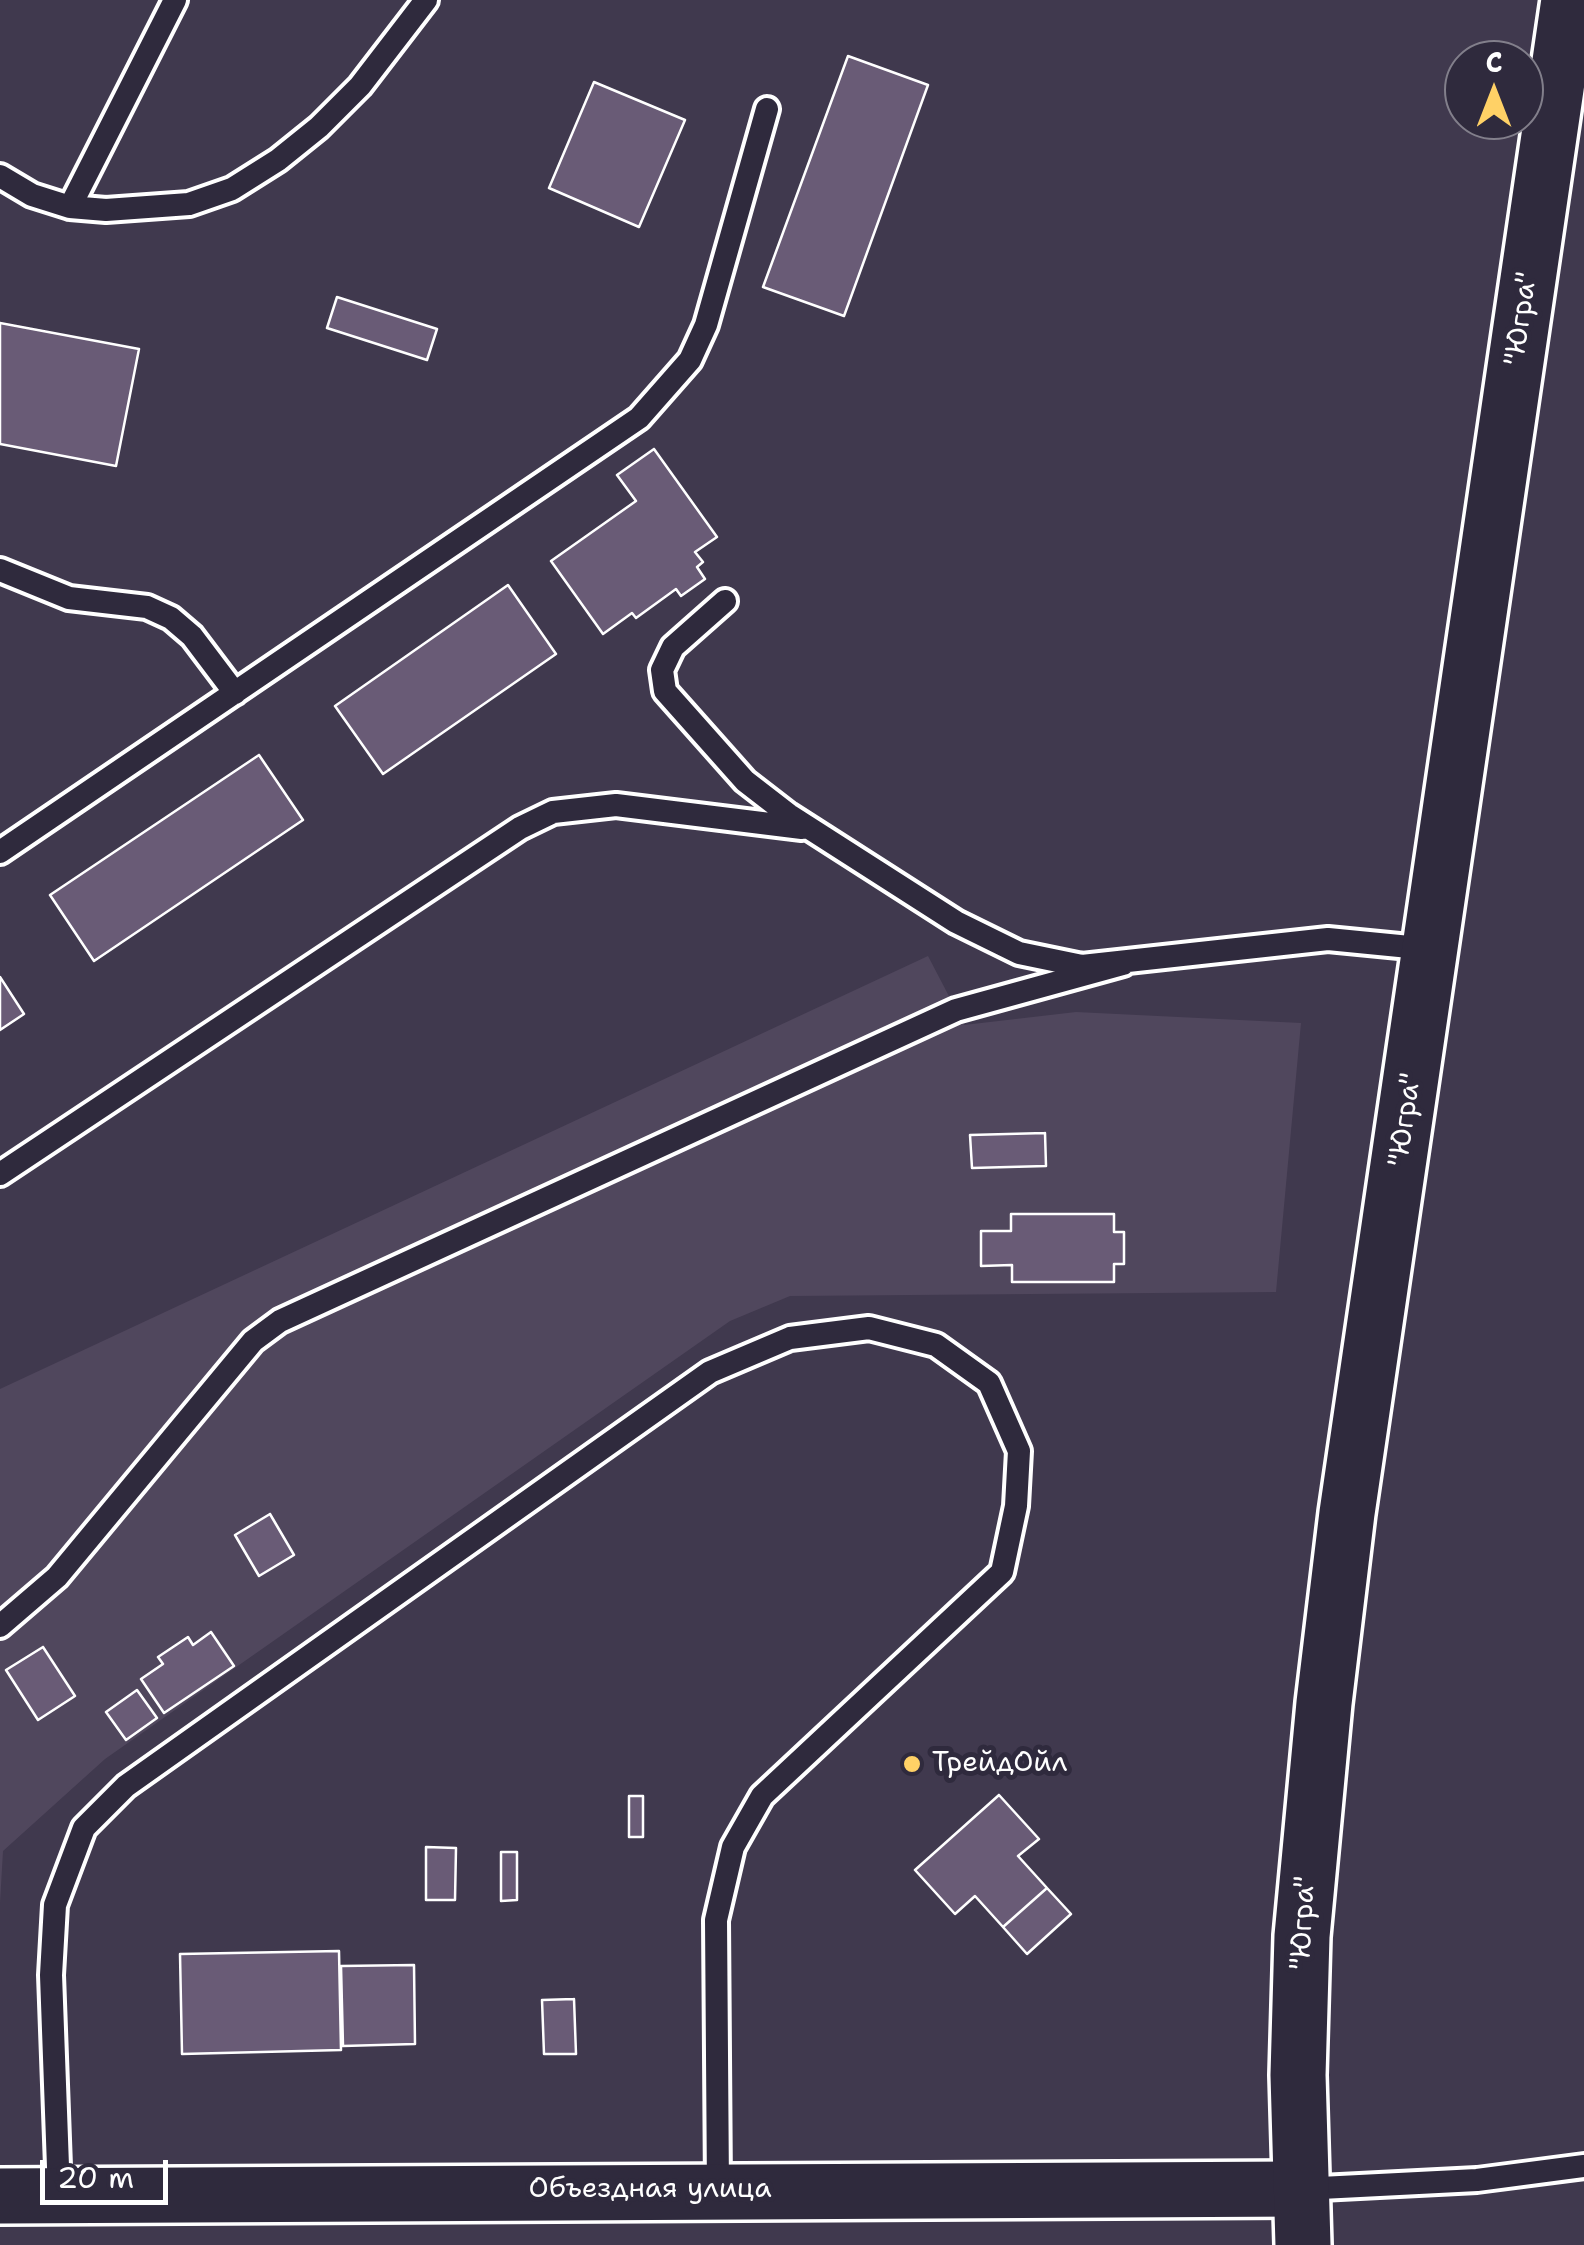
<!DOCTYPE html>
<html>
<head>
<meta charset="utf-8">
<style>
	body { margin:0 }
	#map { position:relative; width:1584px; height:2245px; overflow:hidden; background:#40394e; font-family:"Shantell Sans",sans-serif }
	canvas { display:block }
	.north { position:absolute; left:1444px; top:40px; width:100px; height:100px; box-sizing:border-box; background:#2f2a3d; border:2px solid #827f8b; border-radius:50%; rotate:0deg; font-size:28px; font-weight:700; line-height:40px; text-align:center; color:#fff }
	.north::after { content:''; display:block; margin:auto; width:35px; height:45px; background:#ffd166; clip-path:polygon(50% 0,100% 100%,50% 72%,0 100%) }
	.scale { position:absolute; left:40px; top:2160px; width:128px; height:45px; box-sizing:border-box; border:5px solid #fff; border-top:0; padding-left:12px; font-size:30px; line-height:35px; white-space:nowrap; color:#fff; -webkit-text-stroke:8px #2f2a3d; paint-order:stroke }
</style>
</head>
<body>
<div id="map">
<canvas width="1584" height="2245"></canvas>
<div class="north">С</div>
<div class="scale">20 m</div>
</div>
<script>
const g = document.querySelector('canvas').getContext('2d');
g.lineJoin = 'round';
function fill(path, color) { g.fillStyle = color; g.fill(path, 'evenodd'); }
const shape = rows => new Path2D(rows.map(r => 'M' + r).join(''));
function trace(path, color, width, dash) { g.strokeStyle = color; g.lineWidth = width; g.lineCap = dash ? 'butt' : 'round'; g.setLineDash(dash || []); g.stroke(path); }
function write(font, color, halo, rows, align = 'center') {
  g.font = font + ' "Shantell Sans",sans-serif'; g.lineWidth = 10; g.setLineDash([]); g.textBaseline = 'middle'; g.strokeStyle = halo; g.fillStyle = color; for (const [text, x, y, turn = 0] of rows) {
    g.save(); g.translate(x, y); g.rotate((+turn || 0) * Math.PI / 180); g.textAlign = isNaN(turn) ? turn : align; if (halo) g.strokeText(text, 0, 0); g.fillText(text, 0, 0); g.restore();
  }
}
const built = shape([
	[928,956,964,1025,1076,1012,1301,1023,1276,1292,790,1296,730,1321,105,1759,3,1851,0,1903,0,1389]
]);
const building = shape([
	[848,56,928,85,844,316,763,287,848,56],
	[594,82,685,120,639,227,549,188,594,82],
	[337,297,437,329,427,360,327,328,337,297],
	[0,323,139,349,116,466,0,444,0,323],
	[654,449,717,537,695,552,703,562,697,567,705,579,681,596,676,589,636,618,632,613,603,634,551,561,636,501,617,475,654,449],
	[508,585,556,654,383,774,335,706,508,585],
	[259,755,303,820,94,961,50,895,259,755],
	[0,977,24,1014,0,1030,0,977],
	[1045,1133,1046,1166,972,1168,970,1135,1045,1133],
	[1011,1214,1114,1214,1114,1232,1124,1232,1124,1264,1114,1264,1114,1282,1012,1282,1012,1265,981,1266,981,1231,1011,1231,1011,1214],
	[270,1514,294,1555,259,1576,235,1535,270,1514],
	[211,1632,234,1666,164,1713,141,1679,163,1664,158,1657,188,1637,193,1645,211,1632],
	[43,1647,75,1696,38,1720,6,1670,43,1647],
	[137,1690,157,1718,126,1740,106,1712,137,1690],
	[999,1795,1039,1839,1018,1856,1047,1888,1003,1927,975,1896,955,1914,915,1870,999,1795],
	[629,1796,643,1796,643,1837,629,1837,629,1796],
	[426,1847,456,1848,455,1900,426,1900,426,1847],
	[501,1852,517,1852,517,1900,501,1901,501,1852],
	[1047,1888,1071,1914,1027,1954,1003,1927,1047,1888],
	[339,1951,341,2050,182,2054,180,1954,339,1951],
	[414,1965,415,2044,343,2046,341,1966,414,1965],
	[574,1999,576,2054,544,2054,542,2000,574,1999]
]);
const lane = shape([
	[0,176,32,195,70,207,106,210,189,204,232,189,278,160,319,127,360,86,426,0],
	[70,207,175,0],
	[0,570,69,598,147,607,171,618,192,636,235,693],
	[725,601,673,647,662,670,665,691,745,781,789,815,956,922,1019,953,1082,966,1328,939,1430,949],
	[0,852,639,418,690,360,706,325,767,109],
	[0,1174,520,828,553,812,616,805,802,828],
	[0,1626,57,1577,253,1341,280,1321,956,1010,1123,964],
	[1301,2189,1477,2180,1584,2166],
	[59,2194,51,1975,55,1905,84,1828,126,1786,710,1372,790,1338,869,1328,936,1345,989,1383,1019,1451,1016,1506,1002,1572,762,1796,733,1847,716,1920,718,2190]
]);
const secondary = shape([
	[0,2196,1301,2189]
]);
const highway = shape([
	[1303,2245,1298,2075,1302,1936,1324,1703,1347,1513,1569,0]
]);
const markers = [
	[912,1764,10,"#ffd166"]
];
const streetNames = [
	["\"Югра\"",1522,319,-82],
	["\"Югра\"",1406,1120,-82],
	["\"Югра\"",1304,1923,-87],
	["Объездная улица",650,2190]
];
const poiNames = [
	["ТрейдОйл",932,1764]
];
fill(built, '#50475d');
fill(building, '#695b76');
trace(building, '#fff', 2.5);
trace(lane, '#fff', 30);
trace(secondary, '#fff', 62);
trace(highway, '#fff', 62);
trace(lane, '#2f2a3d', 22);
trace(secondary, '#2f2a3d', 55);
trace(highway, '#2f2a3d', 55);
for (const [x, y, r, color] of markers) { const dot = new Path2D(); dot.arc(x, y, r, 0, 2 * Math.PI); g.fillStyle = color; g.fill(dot); trace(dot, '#2f2a3d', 4); }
write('28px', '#fff', '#2f2a3d', streetNames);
write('28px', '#fff', '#2f2a3d', poiNames, 'left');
</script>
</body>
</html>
